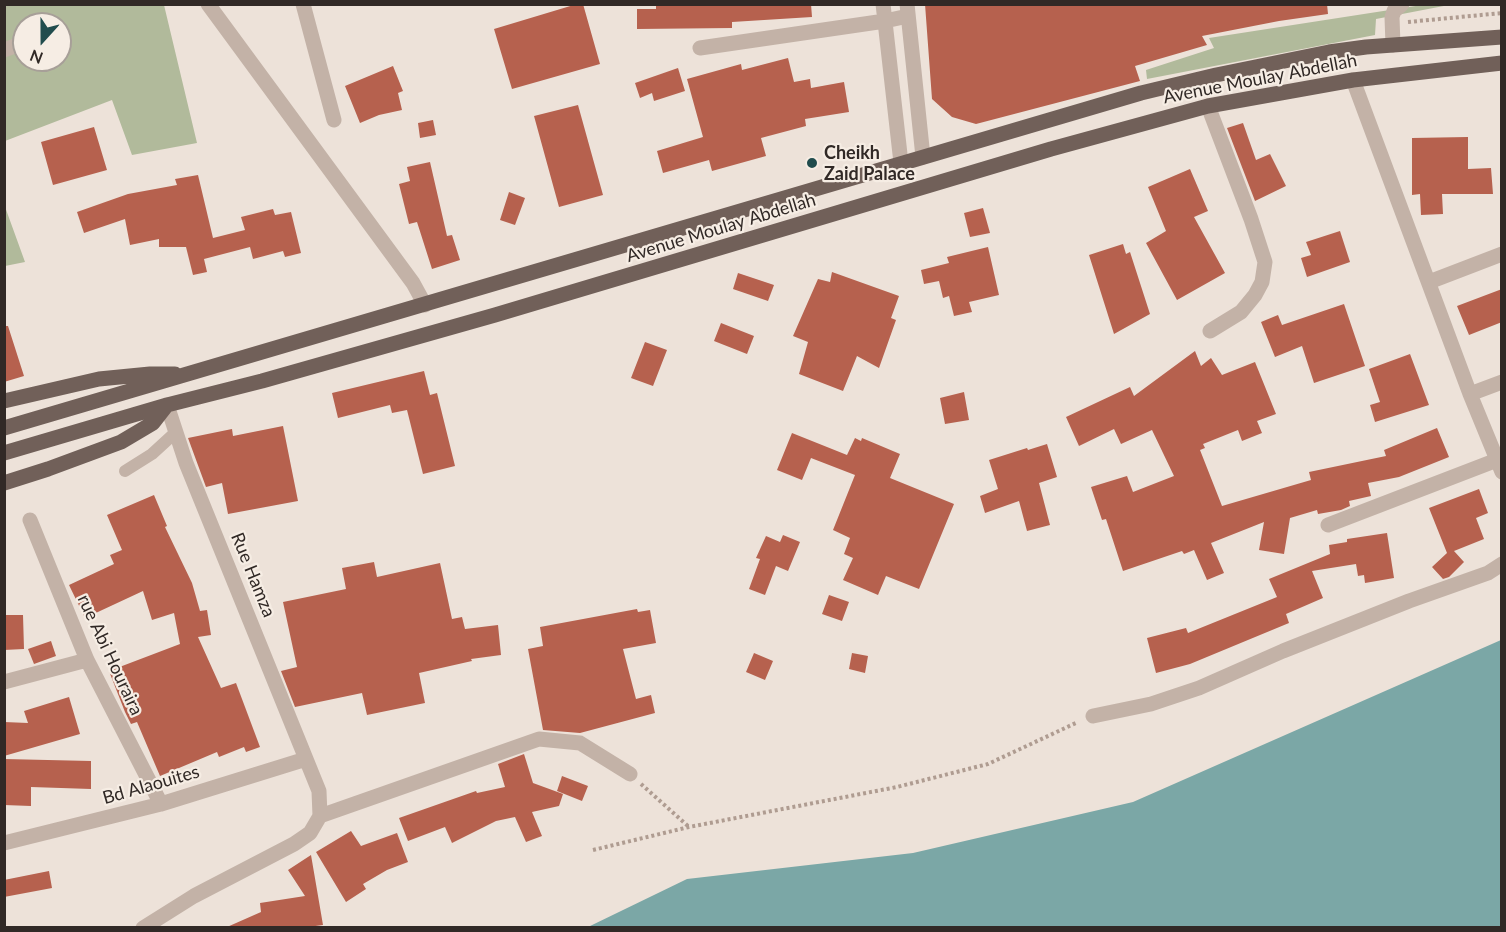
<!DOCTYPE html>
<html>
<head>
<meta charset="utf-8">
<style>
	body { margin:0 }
	#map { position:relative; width:1506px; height:932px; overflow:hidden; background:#ede2d9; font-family:Lato,sans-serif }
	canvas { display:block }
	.frame { position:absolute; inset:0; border:6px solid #312926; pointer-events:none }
	.north { position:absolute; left:12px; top:12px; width:60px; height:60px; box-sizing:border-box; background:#f6ede4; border:2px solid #a79f98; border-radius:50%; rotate:201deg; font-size:16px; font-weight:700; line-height:24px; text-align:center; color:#312926 }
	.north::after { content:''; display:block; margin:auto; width:21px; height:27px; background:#214c4d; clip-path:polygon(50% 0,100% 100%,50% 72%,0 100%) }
</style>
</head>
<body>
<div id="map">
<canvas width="1506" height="932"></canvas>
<div class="frame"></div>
<div class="north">N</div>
</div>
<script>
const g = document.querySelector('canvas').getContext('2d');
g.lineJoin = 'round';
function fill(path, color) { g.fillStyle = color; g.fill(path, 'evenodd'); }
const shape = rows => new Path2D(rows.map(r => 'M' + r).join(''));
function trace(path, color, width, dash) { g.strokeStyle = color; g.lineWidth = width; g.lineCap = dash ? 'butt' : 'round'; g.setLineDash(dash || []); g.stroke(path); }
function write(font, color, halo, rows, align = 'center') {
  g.font = font + ' Lato,sans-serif'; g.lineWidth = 4.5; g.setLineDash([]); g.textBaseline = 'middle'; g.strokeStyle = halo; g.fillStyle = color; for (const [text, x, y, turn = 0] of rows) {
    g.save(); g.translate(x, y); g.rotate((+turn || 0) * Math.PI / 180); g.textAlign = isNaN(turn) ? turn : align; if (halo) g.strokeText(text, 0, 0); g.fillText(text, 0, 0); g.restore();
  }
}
const green = shape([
	[5,5,164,5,197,143,132,155,112,100,5,141],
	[24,24,60,24,60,60,24,60],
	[1422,5,1449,5,1376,19,1375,35,1147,79,1146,70,1214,48,1209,38],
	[4,204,25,262,5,266,4,266]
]);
const water = shape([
	[1501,640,1501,927,588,927,687,879,913,853,1133,802]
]);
const building = shape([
	[577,4,583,4,600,64,512,89,494,29],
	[656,4,811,4,812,17,732,22,732,28,637,29,637,9,656,9],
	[925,4,1327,4,1328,14,1279,21,1202,36,1207,45,1135,66,1140,81,976,124,952,117,932,99],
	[788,58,794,82,810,79,811,88,844,82,849,112,805,119,806,126,761,138,766,156,712,171,709,160,663,173,657,151,703,137,687,79,741,64,742,70],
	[393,66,403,91,398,93,402,110,379,115,360,123,345,86],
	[678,68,685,91,654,101,652,93,640,98,635,83],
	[578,105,603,195,559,207,534,116],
	[433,120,436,135,420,138,418,123],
	[1243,123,1256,160,1270,154,1286,186,1255,201,1227,128],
	[94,127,107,170,53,185,41,142],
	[1468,137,1468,169,1491,168,1493,194,1442,194,1443,214,1421,215,1420,194,1412,195,1412,138],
	[430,162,447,236,452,235,460,260,432,269,417,222,409,224,399,184,410,181,407,167],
	[1190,169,1208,211,1194,217,1225,273,1177,300,1146,243,1166,231,1148,187],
	[198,175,213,238,245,230,241,217,273,209,275,215,291,212,301,253,285,257,283,251,253,259,250,247,204,259,207,272,193,275,186,247,159,247,159,239,130,245,125,219,84,233,77,212,128,194,177,185,175,179],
	[509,192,525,198,515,225,500,220],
	[983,208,990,233,970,237,964,213],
	[1340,231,1350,262,1307,277,1301,258,1311,255,1306,242],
	[1123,244,1126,254,1130,252,1150,314,1114,334,1089,255],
	[988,247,999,295,969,302,972,312,954,316,949,296,943,298,939,281,924,284,921,270,949,263,947,257],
	[832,272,899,296,891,318,896,320,879,368,857,356,843,391,799,374,808,342,793,336,818,279,830,282],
	[738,273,774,285,768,301,733,289],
	[1502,289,1502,322,1469,335,1457,306],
	[1344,304,1365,366,1314,383,1302,346,1275,357,1261,322,1278,315,1282,325],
	[721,323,754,336,747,354,714,341],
	[4,326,8,326,24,376,4,382],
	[645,342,667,350,653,386,631,378],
	[1195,351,1201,366,1211,358,1222,375,1255,362,1276,414,1257,421,1262,433,1242,441,1238,430,1203,444,1205,448,1200,450,1222,506,1311,480,1309,472,1386,456,1384,450,1437,428,1449,457,1399,477,1368,483,1371,496,1349,501,1350,506,1341,510,1318,514,1317,510,1290,518,1284,554,1259,550,1264,522,1211,543,1224,573,1207,580,1194,550,1184,554,1182,551,1123,571,1106,519,1102,520,1091,487,1127,476,1133,492,1174,476,1152,430,1121,444,1114,429,1079,446,1066,417,1130,387,1134,396],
	[1410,354,1429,405,1375,422,1370,405,1380,402,1369,369],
	[424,371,430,395,437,393,455,466,423,474,407,410,392,413,390,405,338,418,332,393],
	[964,392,969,420,945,424,940,398],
	[283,426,298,501,228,514,222,483,206,487,188,438,232,429,233,436],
	[792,433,847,455,855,438,861,441,862,438,900,454,890,478,954,504,919,589,886,576,878,595,843,580,853,558,844,554,850,538,833,530,855,475,811,458,802,480,777,470],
	[1047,444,1057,477,1039,483,1050,525,1027,531,1019,501,985,513,980,496,998,489,989,460,1027,448,1028,450],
	[1479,489,1488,513,1476,518,1484,539,1454,551,1464,562,1449,577,1443,579,1432,567,1447,553,1429,508],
	[154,495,167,526,165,527,192,583,200,611,207,610,211,635,198,637,221,688,236,683,260,747,246,752,244,747,219,757,217,752,160,776,137,722,131,724,125,712,109,671,180,644,174,613,152,620,143,591,85,618,69,585,114,564,110,555,122,550,107,515],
	[1387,533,1394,578,1365,583,1364,575,1358,576,1356,564,1312,571,1323,598,1286,614,1289,623,1190,664,1156,673,1147,638,1186,628,1188,633,1277,597,1269,579,1330,554,1329,545,1347,542,1347,539],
	[783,535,800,542,788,571,776,566,765,595,749,589,760,559,756,558,766,536,780,542],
	[374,562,377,577,440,563,452,619,462,617,465,629,498,625,501,655,471,659,472,661,419,673,425,703,367,715,362,693,295,707,281,671,297,667,283,602,346,589,342,568],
	[829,595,849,602,842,621,822,614],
	[637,609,638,612,650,610,656,643,623,649,636,699,651,695,655,713,580,733,543,730,528,649,543,646,540,627],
	[4,615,23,615,24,649,4,650],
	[51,641,56,656,34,664,28,649],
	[754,653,773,661,765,680,746,672],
	[852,653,868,656,865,673,849,669],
	[69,697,80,734,4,756,4,722,28,723,24,711],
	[524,754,533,783,563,794,559,806,532,812,542,836,526,842,515,817,496,821,452,843,445,827,408,841,399,818,476,791,477,793,505,787,498,764],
	[4,759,91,761,91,789,31,787,31,806,4,805],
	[562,776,588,786,582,801,557,791],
	[351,831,361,846,397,833,408,862,387,870,363,884,366,889,346,902,316,852],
	[311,855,323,925,308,927,227,927,261,912,260,903,305,896,288,870],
	[49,871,52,888,4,897,4,880]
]);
const path = shape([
	[1408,22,1502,13],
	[641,784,689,827],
	[593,850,689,827,897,787,988,764,1078,722]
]);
const service = shape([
	[125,471,152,454,176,432]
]);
const minor = shape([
	[208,4,413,283,425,305],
	[303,4,334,120],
	[883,4,901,163],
	[907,4,923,157],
	[1393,45,1392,17,1394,11,1402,4],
	[700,48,885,21,908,16],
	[4,50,15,46],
	[1353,80,1470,394,1502,472],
	[1208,106,1251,219,1265,262,1262,282,1255,295,1241,312,1210,331],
	[1429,282,1502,254],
	[1470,394,1502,382],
	[30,520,87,660,161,804],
	[1328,525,1497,460],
	[4,682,87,660],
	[1093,716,1151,704,1199,688,1283,651,1409,601,1488,573,1502,564],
	[320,816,539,739,580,743,630,774],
	[4,843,161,804,306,759],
	[143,928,194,896,294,844,310,833,320,816,319,791,186,463,167,405]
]);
const primary = shape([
	[4,401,99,379,150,374,175,374],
	[4,428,1141,93,1216,75,1329,52,1366,47,1502,37],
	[4,453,167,405,262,381,495,315,1051,149,1208,106,1353,80,1502,63],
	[4,483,48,469,121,442,153,423,167,405]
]);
const markers = [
	[812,163,6,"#214c4d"]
];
const streetNames = [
	["Avenue Moulay Abdellah",1260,79,-11],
	["Avenue Moulay Abdellah",721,228,-17],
	["Rue Hamza",253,575,68],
	["rue Abi Houraira",110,655,65],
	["Bd Alaouites",151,785,-16]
];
const poiNames = [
	["Cheikh",824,153],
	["Zaid Palace",824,174]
];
fill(green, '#b1ba9b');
fill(water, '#7ba7a6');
fill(building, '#b6614e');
trace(path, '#af9c91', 4, [3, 3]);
trace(service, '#c3b2a7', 12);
trace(minor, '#c3b2a7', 15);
trace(primary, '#716059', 15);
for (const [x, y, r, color] of markers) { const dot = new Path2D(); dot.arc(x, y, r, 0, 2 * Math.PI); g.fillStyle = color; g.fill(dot); trace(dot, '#f6ede4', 2); }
write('18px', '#312926', '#f6ede4', streetNames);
write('bold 18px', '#312926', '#f6ede4', poiNames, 'left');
</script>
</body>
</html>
